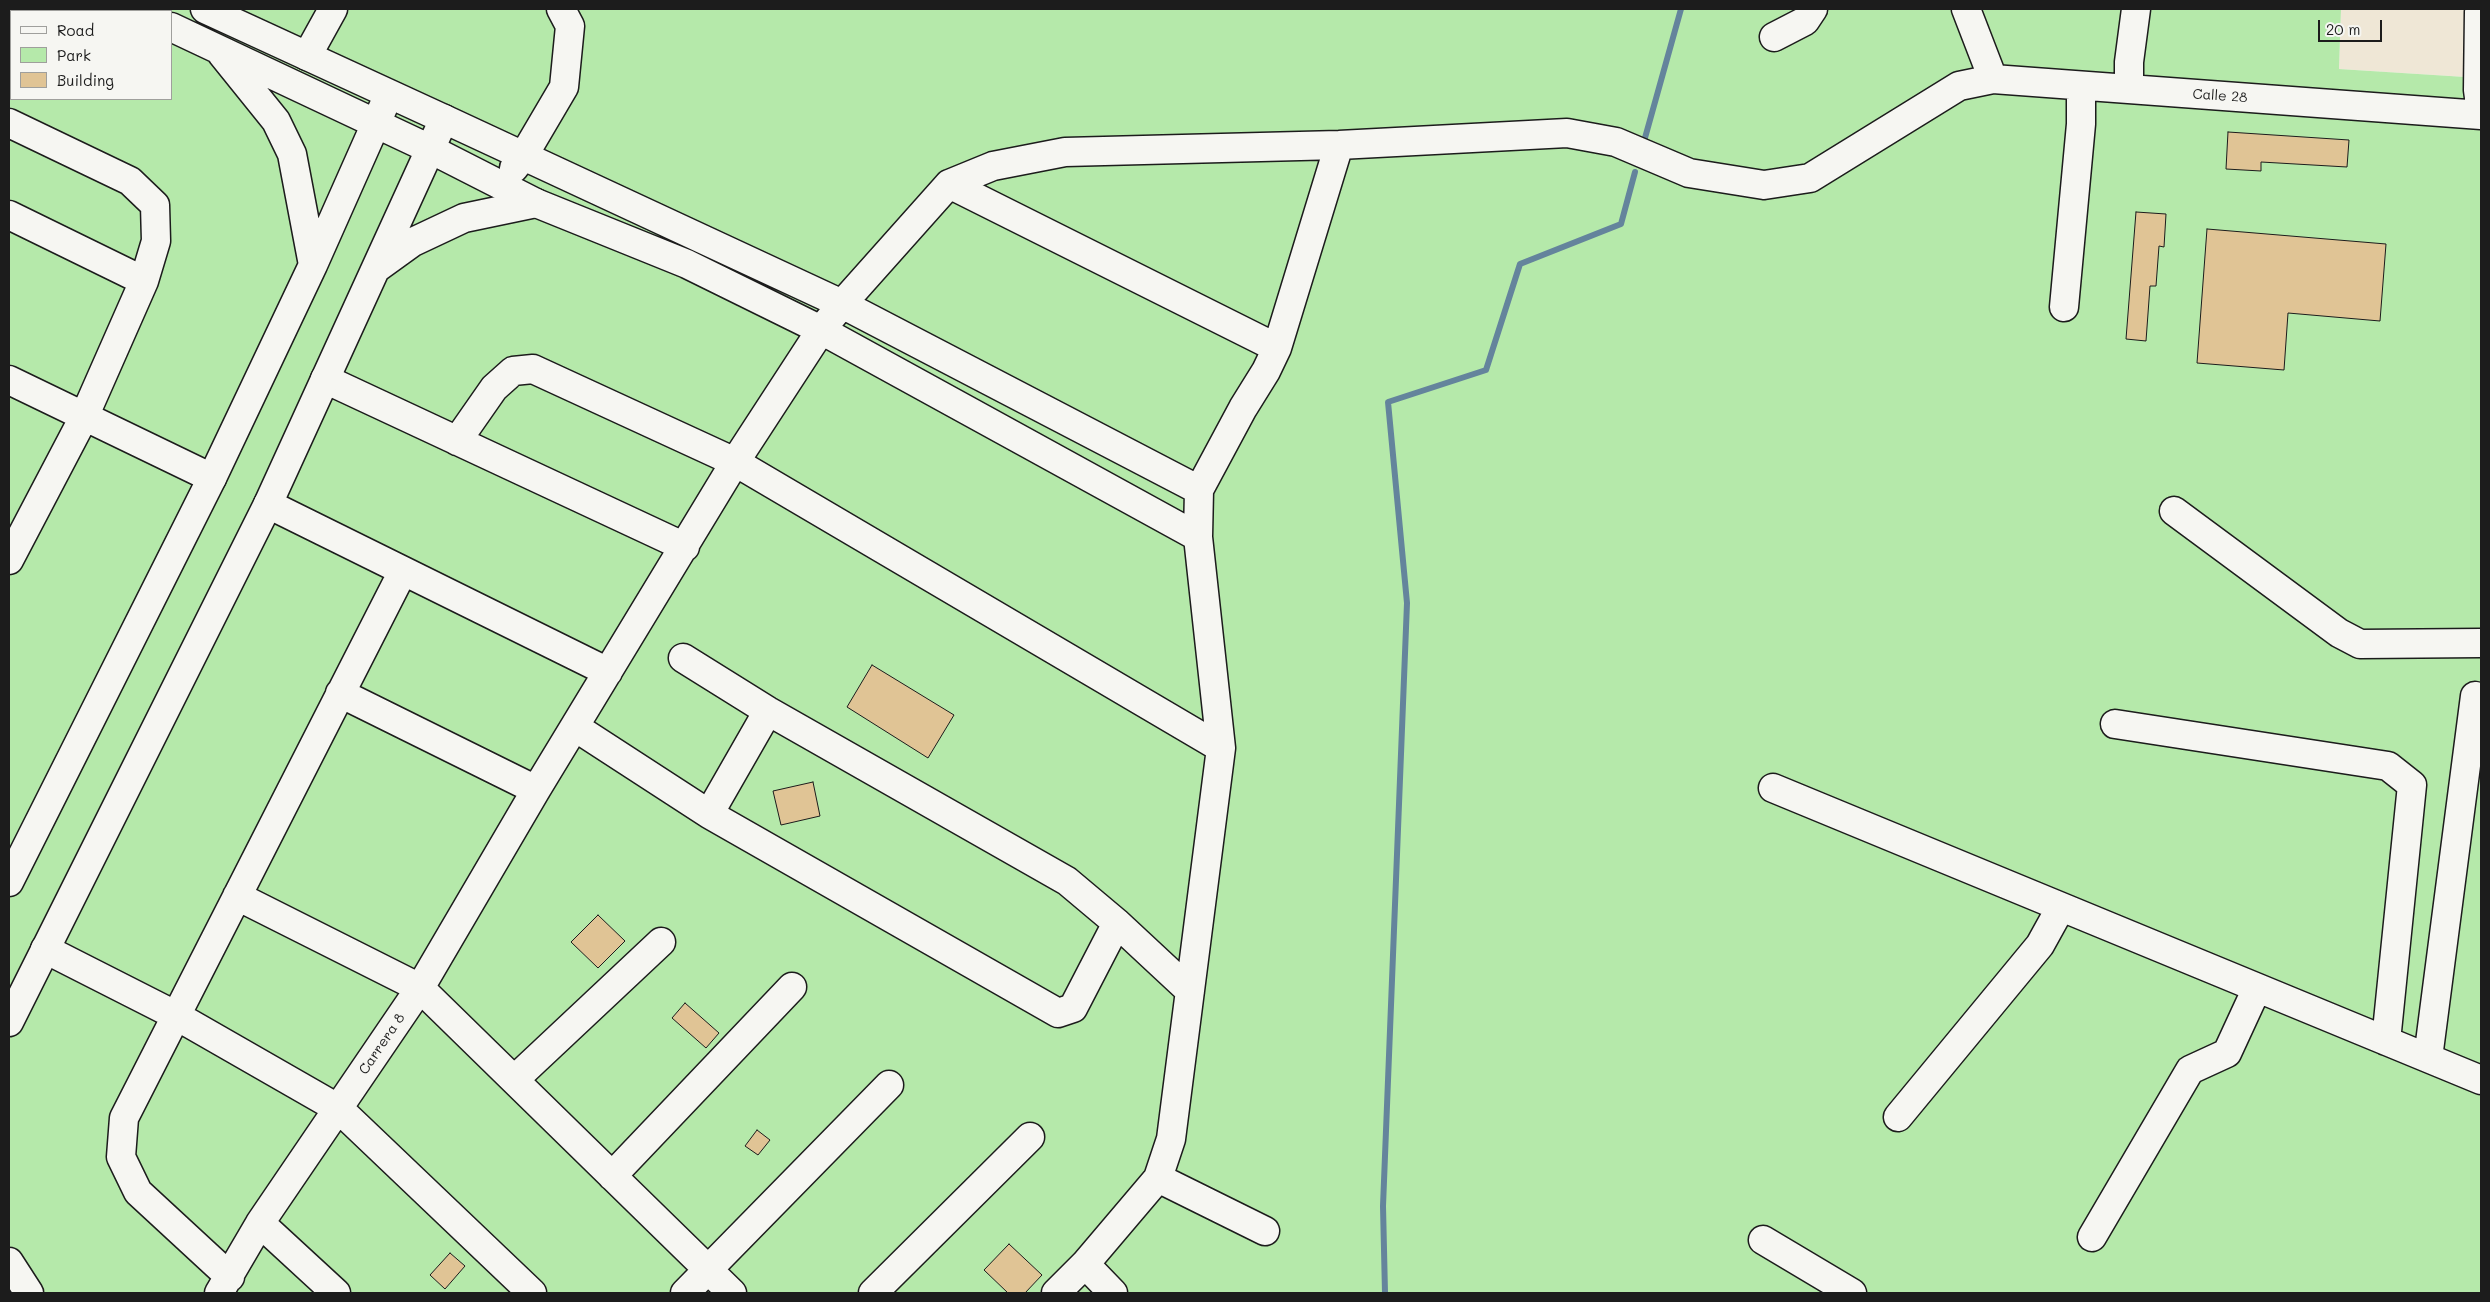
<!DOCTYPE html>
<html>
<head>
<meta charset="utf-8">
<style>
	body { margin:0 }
	#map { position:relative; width:2490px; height:1302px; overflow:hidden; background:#f6f6f2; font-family:Mali,sans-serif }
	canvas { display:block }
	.frame { position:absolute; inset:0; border:10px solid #1c1c1c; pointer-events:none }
	.legend { position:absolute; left:10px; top:10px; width:162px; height:90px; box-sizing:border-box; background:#f6f6f2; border:1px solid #9f9f9c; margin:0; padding:6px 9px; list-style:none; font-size:15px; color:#1c1c1c }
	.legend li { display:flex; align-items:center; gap:10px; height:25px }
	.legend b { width:25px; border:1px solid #9f9f9c }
	.scale { position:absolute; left:2318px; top:20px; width:64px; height:22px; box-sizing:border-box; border:2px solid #1c1c1c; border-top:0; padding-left:6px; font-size:15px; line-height:18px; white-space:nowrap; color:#1c1c1c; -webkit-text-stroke:4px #f6f6f2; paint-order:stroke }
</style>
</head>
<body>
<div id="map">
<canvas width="2490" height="1302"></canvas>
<div class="frame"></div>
<ul class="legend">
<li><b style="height:6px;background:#f6f6f2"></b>Road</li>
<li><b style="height:14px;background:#b5e9aa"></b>Park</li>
<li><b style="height:14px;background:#e0c495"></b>Building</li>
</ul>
<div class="scale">20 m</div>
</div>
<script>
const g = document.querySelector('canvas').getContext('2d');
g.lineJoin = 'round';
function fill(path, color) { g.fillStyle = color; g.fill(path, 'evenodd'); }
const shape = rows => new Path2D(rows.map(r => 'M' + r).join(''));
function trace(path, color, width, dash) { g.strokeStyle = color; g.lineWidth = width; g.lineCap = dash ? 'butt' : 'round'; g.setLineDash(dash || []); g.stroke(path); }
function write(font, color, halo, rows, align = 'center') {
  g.font = font + ' Mali,sans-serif'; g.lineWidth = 5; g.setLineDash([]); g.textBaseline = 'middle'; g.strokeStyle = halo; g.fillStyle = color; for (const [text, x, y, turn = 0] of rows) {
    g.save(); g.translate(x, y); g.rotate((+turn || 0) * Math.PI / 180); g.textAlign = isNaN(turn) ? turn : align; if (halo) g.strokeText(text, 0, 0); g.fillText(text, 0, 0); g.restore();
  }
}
const built = shape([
	[2341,9,2481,9,2481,78,2339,69]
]);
const green = shape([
	[9,9,2341,9,2339,69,2481,78,2481,1293,9,1293],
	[11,11,171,11,171,99,11,99]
]);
const stream = shape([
	[1643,145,1681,9],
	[1385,1293,1383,1206,1407,603,1388,402,1486,370,1520,264,1621,224,1635,172]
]);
const building = shape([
	[2228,132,2349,140,2347,167,2261,162,2261,171,2226,169,2228,132],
	[2136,212,2166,214,2164,247,2159,246,2156,286,2150,286,2146,341,2126,339,2136,212],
	[2207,229,2386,244,2380,321,2288,313,2284,370,2197,363,2207,229],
	[872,665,954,715,928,758,847,707,872,665],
	[813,782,820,816,781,825,773,791,813,782],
	[598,915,625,941,598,968,571,942,598,915],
	[685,1003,719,1033,706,1048,672,1018,685,1003],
	[757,1130,770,1140,758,1155,745,1146,757,1130],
	[1009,1244,1042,1275,1025,1293,1008,1293,984,1270,1009,1244],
	[450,1253,465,1266,445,1289,430,1275,450,1253]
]);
const minor = shape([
	[1966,9,1993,79],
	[2479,12,2478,90,2481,112],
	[9,30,11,25],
	[1774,37,1805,21,1813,9],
	[307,56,333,9],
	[2129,89,2129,62,2136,9],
	[444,119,842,304,1199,490],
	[9,123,130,181,155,205,156,241,144,281,84,417,9,560],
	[430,149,536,203,687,264,821,330,1198,537],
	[514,168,524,155,564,87,570,26,561,9],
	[949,184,1277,348],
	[9,215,144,281],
	[2064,307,2081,124,2081,86],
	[325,379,685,547],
	[9,380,212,478],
	[457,441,494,388,513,371,533,369,735,462,1221,748],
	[268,504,608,672],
	[2174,511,2339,633,2360,644,2481,643],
	[683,658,768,711,1067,881,1117,923,1190,991],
	[340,693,536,790],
	[2115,724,2388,766,2412,785,2386,1041],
	[575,727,709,814,1058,1013,1073,1008,1117,923],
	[1773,788,2481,1080],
	[709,814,768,711],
	[237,896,420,988,732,1293],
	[45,949,175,1015,339,1109,532,1293],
	[2428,1058,2475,696],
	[514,1080,661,942],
	[1898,1117,2040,945,2061,907],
	[612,1176,792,987],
	[1158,1178,1265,1231],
	[260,1223,336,1293],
	[2092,1237,2190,1070,2227,1053,2257,988],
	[1763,1240,1852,1293],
	[1085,1264,1113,1293],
	[230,1277,138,1192,121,1157,124,1118,403,571],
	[219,1293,260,1223,420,988,536,790,735,462,821,330,842,304,949,184,993,166,1065,152,1339,145,1567,133,1616,142,1689,173,1764,185,1810,178,1959,86,1993,79,2481,115],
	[685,1293,889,1085],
	[873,1293,1030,1137],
	[1056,1293,1085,1264,1158,1178,1171,1139,1221,748,1198,537,1199,490,1243,408,1266,371,1277,348,1339,145]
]);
const major = shape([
	[131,9,137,11],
	[171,27,430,149],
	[222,54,276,121,292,154,313,265],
	[377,268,413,242,464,218,536,203],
	[9,882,212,478,313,265,389,94],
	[9,1022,268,504,444,119,205,9],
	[9,1262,29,1293]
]);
const streetNames = [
	["Calle 28",2220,96,4],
	["Carrera 8",382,1044,-56]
];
fill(built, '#efe7d6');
fill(green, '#b5e9aa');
trace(stream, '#64849c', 6);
fill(building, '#e0c495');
trace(building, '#1c1c1c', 1);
trace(minor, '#1c1c1c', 31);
trace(major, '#1c1c1c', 31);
trace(minor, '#f6f6f2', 28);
trace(major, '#f6f6f2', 28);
write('14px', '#1c1c1c', '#f6f6f2', streetNames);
</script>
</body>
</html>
